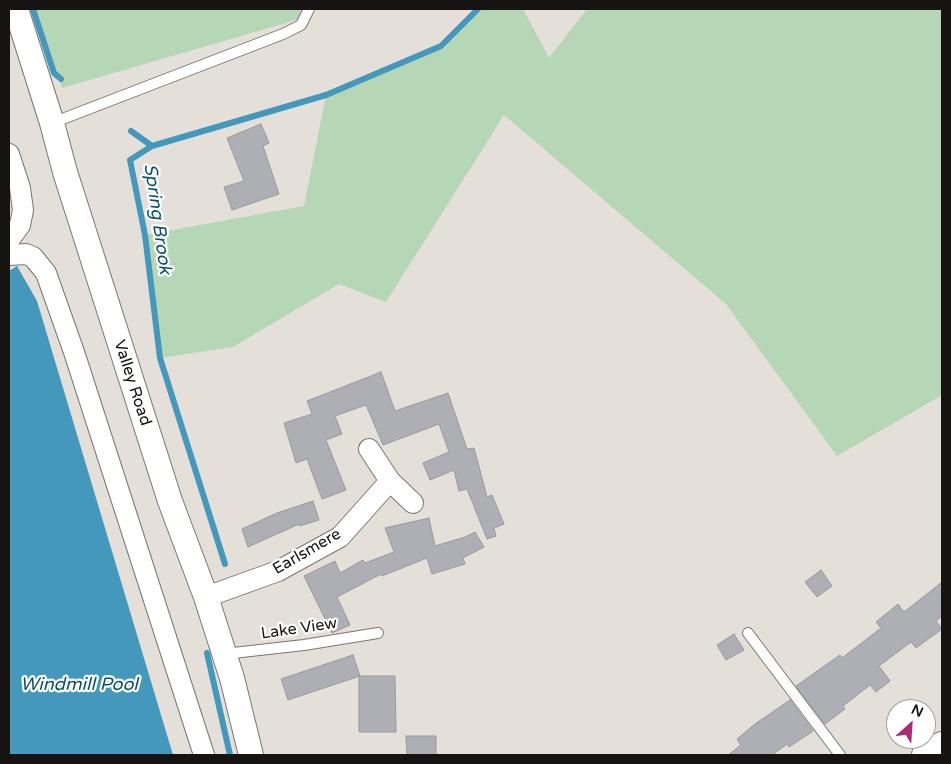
<!DOCTYPE html>
<html>
<head>
<meta charset="utf-8">
<style>
	body { margin:0 }
	#map { position:relative; width:951px; height:764px; overflow:hidden; background:#e4e0d9; font-family:"Varela Round",sans-serif }
	canvas { display:block }
	.frame { position:absolute; inset:0; border:10px solid #161412; pointer-events:none }
	.north { position:absolute; left:886px; top:699px; width:50px; height:50px; box-sizing:border-box; background:#fff; border:1px solid #a2a1a0; border-radius:50%; rotate:26deg; font-size:14px; font-weight:700; line-height:20px; text-align:center; color:#161412 }
	.north::after { content:''; display:block; margin:auto; width:18px; height:22px; background:#ac2a75; clip-path:polygon(50% 0,100% 100%,50% 72%,0 100%) }
</style>
</head>
<body>
<div id="map">
<canvas width="951" height="764"></canvas>
<div class="frame"></div>
<div class="north">N</div>
</div>
<script>
const g = document.querySelector('canvas').getContext('2d');
g.lineJoin = 'round';
function fill(path, color) { g.fillStyle = color; g.fill(path, 'evenodd'); }
const shape = rows => new Path2D(rows.map(r => 'M' + r).join(''));
function trace(path, color, width, dash) { g.strokeStyle = color; g.lineWidth = width; g.lineCap = dash ? 'butt' : 'round'; g.setLineDash(dash || []); g.stroke(path); }
function write(font, color, halo, rows, align = 'center') {
  g.font = font + ' "Varela Round",sans-serif'; g.lineWidth = 4.5; g.setLineDash([]); g.textBaseline = 'middle'; g.strokeStyle = halo; g.fillStyle = color; for (const [text, x, y, turn = 0] of rows) {
    g.save(); g.translate(x, y); g.rotate((+turn || 0) * Math.PI / 180); g.textAlign = isNaN(turn) ? turn : align; if (halo) g.strokeText(text, 0, 0); g.fillText(text, 0, 0); g.restore();
  }
}
const green = shape([
	[36,9,300,9,303,18,62,88],
	[478,9,523,9,549,58,587,9,942,9,942,395,837,456,726,304,504,115,386,302,339,284,233,347,160,358,145,235,304,206,326,95,441,46]
]);
const water = shape([
	[17,266,37,301,173,755,9,755,9,271]
]);
const stream = shape([
	[33,9,54,73,61,79],
	[131,131,152,146],
	[225,564,160,358,145,235,130,160,152,146,326,95,441,46,478,9],
	[207,653,230,755]
]);
const building = shape([
	[261,124,269,143,263,146,279,194,232,210,224,187,244,181,227,138,261,124],
	[381,372,395,411,448,393,467,449,474,448,487,497,492,495,504,524,494,528,496,536,487,539,467,489,459,491,454,470,430,480,423,463,449,452,439,424,383,445,366,405,335,416,342,434,326,440,346,490,322,499,307,459,296,463,284,423,312,414,307,401,381,372],
	[313,501,319,520,300,526,299,524,248,547,242,529,277,513,313,501],
	[429,518,435,546,465,537,475,532,484,547,463,558,465,564,432,574,427,558,382,576,381,574,337,597,350,625,332,633,304,576,335,561,340,573,363,560,365,563,394,552,385,528,429,518],
	[821,570,832,586,817,597,805,582,821,570],
	[942,582,942,616,936,621,942,629,916,648,911,642,879,666,890,681,876,692,870,685,843,706,845,709,825,724,796,686,840,655,842,658,881,628,876,622,898,604,904,612,942,582],
	[734,634,744,650,726,660,717,645,734,634],
	[353,655,360,676,288,700,281,679,353,655],
	[359,676,395,676,396,732,359,732,359,676],
	[790,700,813,731,789,747,787,744,772,755,728,755,741,745,737,739,755,724,790,700],
	[406,736,436,736,436,755,407,755,406,736]
]);
const service = shape([
	[52,123,283,34,301,25,309,9],
	[748,633,840,755],
	[224,654,304,645,378,633]
]);
const minor = shape([
	[9,154,20,188,23,210,20,225,9,240],
	[9,255,26,254,33,257,46,273,74,352,204,755],
	[369,449,390,481,413,503],
	[206,597,278,571,340,537,390,481]
]);
const tertiary = shape([
	[16,9,52,123,65,172,170,501,206,597,232,678,251,755]
]);
const secondary = shape([
	[926,755,942,746]
]);
const streetNames = [
	["Valley Road",132,383,72],
	["Earlsmere",307,552,-30],
	["Lake View",299,629,-8]
];
const waterNames = [
	["Spring Brook",157,219,82],
	["Windmill Pool",79,685]
];
fill(green, '#b5d7b5');
fill(water, '#4398bb');
trace(stream, '#4398bb', 6);
fill(building, '#aeaeb5');
trace(building, '#98989f', 1);
trace(service, '#7a7670', 12);
trace(minor, '#7a7670', 22);
trace(tertiary, '#7a7670', 26);
trace(secondary, '#7a7670', 30);
trace(service, '#fff', 10);
trace(minor, '#fff', 20);
trace(tertiary, '#fff', 24);
trace(secondary, '#fff', 28);
write('16px', '#161412', '#fff', streetNames);
write('italic 18px', '#085169', '#fff', waterNames);
</script>
</body>
</html>
